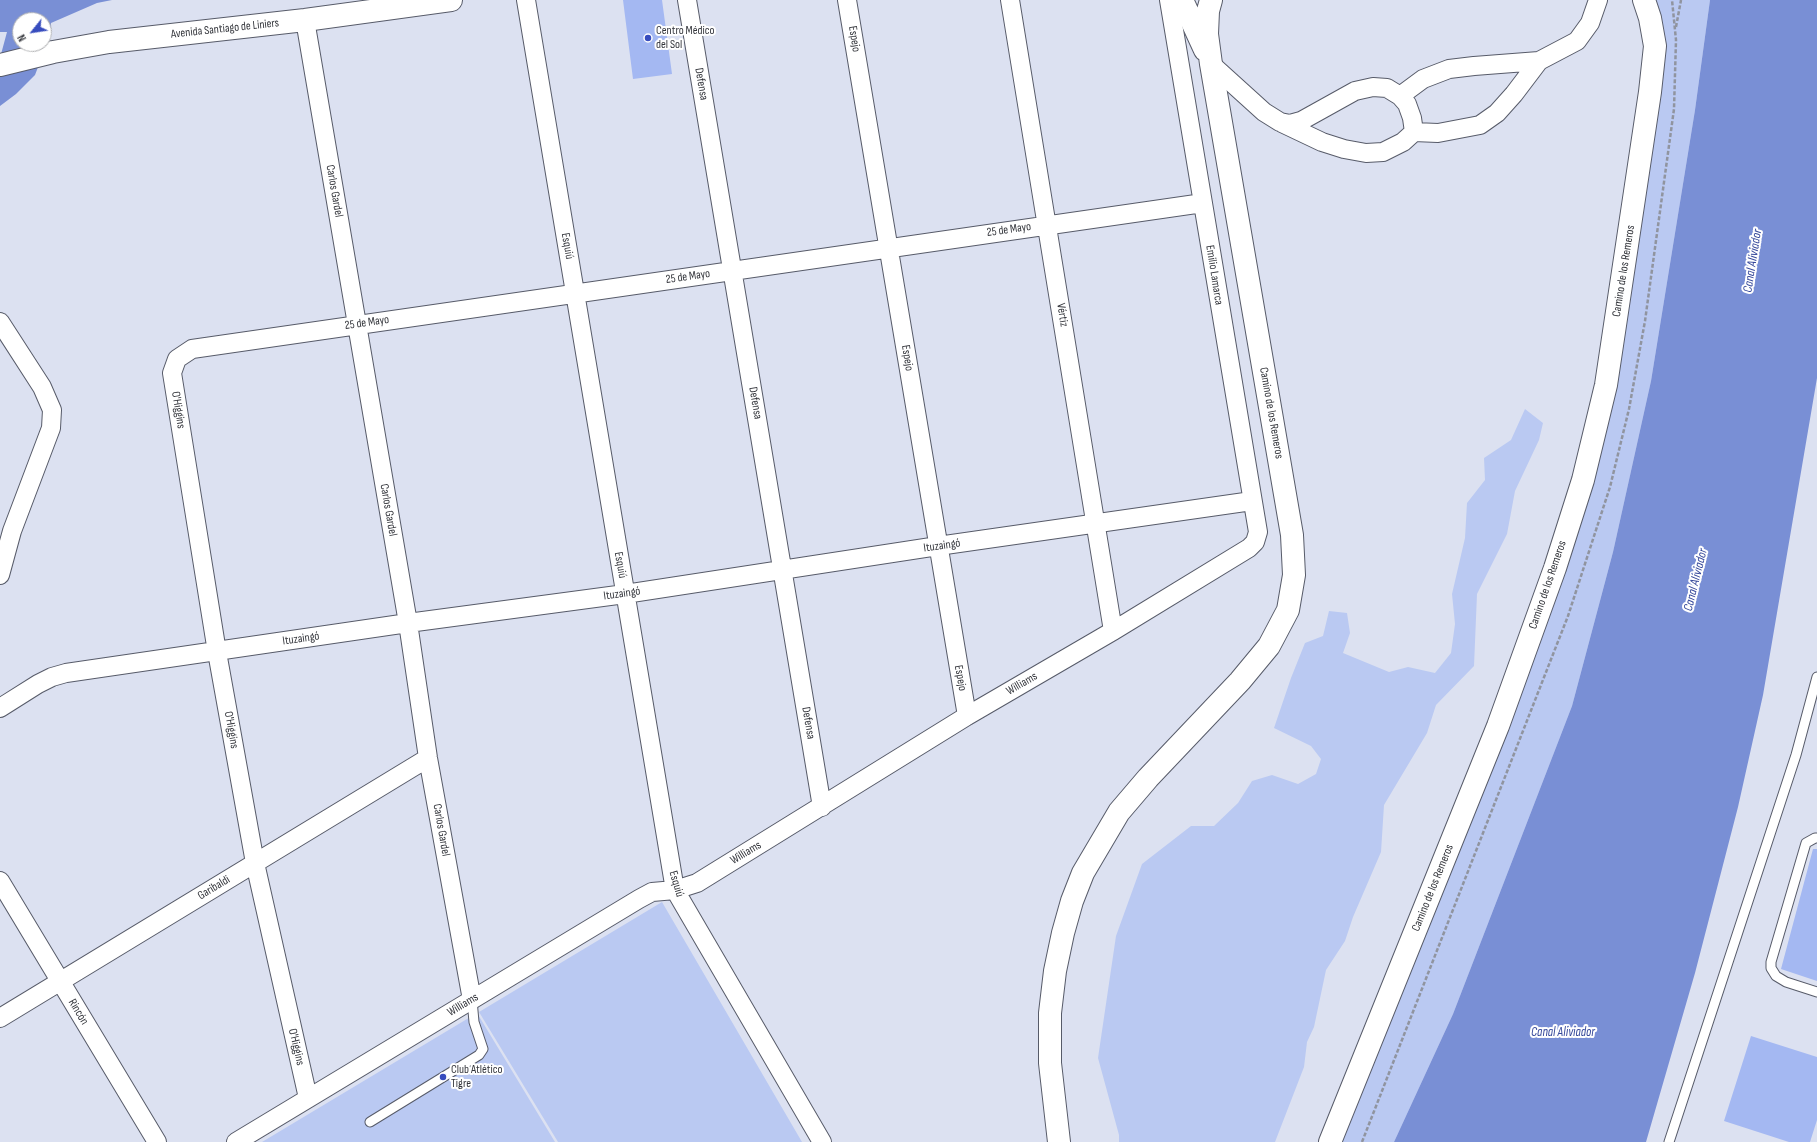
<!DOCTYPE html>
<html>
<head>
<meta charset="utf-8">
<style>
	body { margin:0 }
	#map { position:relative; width:1817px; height:1142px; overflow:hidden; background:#dce1f1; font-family:"Sofia Sans Condensed",sans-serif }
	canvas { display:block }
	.north { position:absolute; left:12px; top:12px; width:40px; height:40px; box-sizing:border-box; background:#fff; border:1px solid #aeafb1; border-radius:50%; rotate:240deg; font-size:11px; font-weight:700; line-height:16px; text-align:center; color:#34363c }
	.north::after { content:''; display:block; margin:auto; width:14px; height:18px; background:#374cbe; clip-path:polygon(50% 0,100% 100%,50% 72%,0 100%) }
</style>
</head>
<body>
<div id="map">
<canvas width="1817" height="1142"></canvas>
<div class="north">N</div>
</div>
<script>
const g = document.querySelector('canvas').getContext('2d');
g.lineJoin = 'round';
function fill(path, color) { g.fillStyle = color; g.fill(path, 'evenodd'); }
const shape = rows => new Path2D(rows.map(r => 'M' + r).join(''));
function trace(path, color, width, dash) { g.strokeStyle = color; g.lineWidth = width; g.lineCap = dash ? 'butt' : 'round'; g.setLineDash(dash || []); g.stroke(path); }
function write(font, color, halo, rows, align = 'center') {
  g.font = font + ' "Sofia Sans Condensed",sans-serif'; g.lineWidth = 4; g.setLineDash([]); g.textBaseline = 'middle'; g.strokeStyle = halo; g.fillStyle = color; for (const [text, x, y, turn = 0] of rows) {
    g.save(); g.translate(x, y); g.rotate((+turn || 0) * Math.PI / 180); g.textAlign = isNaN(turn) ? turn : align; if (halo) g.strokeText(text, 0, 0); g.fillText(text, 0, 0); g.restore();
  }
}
const green = shape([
	[1652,0,1710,0,1695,110,1651,381,1613,552,1572,706,1453,1014,1394,1142,1340,1142,1609,412],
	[1525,409,1543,423,1539,440,1515,491,1507,534,1477,594,1474,666,1436,705,1427,733,1384,805,1381,852,1353,917,1345,941,1326,970,1314,1027,1307,1042,1304,1067,1275,1142,1119,1142,1119,1135,1098,1058,1116,936,1142,864,1191,826,1214,826,1238,803,1252,781,1272,775,1298,784,1316,774,1321,759,1311,746,1274,728,1291,678,1305,643,1323,636,1329,611,1347,613,1350,633,1343,653,1389,672,1408,667,1435,673,1451,653,1455,624,1452,594,1465,538,1467,503,1485,480,1484,458,1511,440],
	[662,902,802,1142,558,1142,479,1012],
	[477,1013,555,1142,262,1142]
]);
const water = shape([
	[0,0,112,0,97,3,51,23,51,33,35,75,16,94,0,106,0,58,7,32,0,32],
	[20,20,44,20,44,44,20,44],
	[1710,0,1817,0,1817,378,1763,695,1738,807,1695,973,1646,1142,1394,1142,1453,1014,1572,706,1613,552,1651,381,1695,110]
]);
const building = shape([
	[623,0,662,0,672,74,633,79],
	[1813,849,1817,849,1817,981,1781,969],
	[1751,1036,1817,1057,1817,1120,1810,1142,1789,1142,1724,1121]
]);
const path = shape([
	[1676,27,1681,0],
	[1362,1142,1568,616,1610,487,1629,409,1645,321,1674,109,1676,40,1672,0]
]);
const service = shape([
	[1817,838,1815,838,1806,843,1771,962,1771,968,1776,976,1786,982,1817,992],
	[370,1122,479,1055,483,1049,474,1022,472,1000],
	[1669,1142,1796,755,1817,677]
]);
const minor = shape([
	[526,0,675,890,822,1142],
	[687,0,822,807],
	[847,0,967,716],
	[1010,0,1113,631],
	[305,20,408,623,428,758,472,1000],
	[1211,64,1264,112,1280,122,1290,124,1301,121,1355,91,1373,87,1387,88,1400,96,1423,79,1449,69,1474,66,1539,61,1577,41,1590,23,1598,0],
	[1400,96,1407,104,1412,118,1414,132],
	[1282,123,1322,142,1344,149,1366,153,1383,152,1403,142,1414,132,1438,133,1480,125,1497,113,1514,94,1539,61],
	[0,322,42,387,52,410,51,428,12,531,0,575],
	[0,708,38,684,52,677,66,673,408,623,625,594,938,546,1252,501],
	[0,881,157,1142],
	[0,1018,428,758],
	[308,1098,255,863,217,652,172,373,177,359,192,349,1203,203],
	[236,1142,639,899,652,892,675,890,697,883,967,716,1113,631,1249,548,1255,542,1258,532,1169,0]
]);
const secondary = shape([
	[1182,0,1205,50],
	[0,65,53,52,109,42,305,20,451,0],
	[1059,1142,1050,1063,1050,1013,1055,971,1063,933,1072,901,1083,873,1119,812,1148,778,1240,681,1269,646,1288,610,1294,575,1292,535,1211,64,1207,34,1208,11,1211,0],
	[1330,1142,1498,726,1555,568,1583,480,1606,385,1650,92,1655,46,1650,18,1644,0]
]);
const markers = [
	[648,38,4,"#374cbe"],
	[443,1077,4,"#374cbe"]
];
const streetNames = [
	["Avenida Santiago de Liniers",225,29,-6],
	["Espejo",854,39,81],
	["Defensa",701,84,80],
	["Carlos Gardel",334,191,80],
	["25 de Mayo",1009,230,-8],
	["Esquiú",567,246,80],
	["Camino de los Remeros",1624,271,-81],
	["Emilio Lamarca",1214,275,81],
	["25 de Mayo",688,277,-8],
	["Vértiz",1062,315,81],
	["25 de Mayo",367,323,-8],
	["Espejo",907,358,81],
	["Defensa",755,403,80],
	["O'Higgins",178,410,81],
	["Camino de los Remeros",1271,413,80],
	["Carlos Gardel",388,510,80],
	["Ituzaingó",942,546,-8],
	["Esquiú",620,565,80],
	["Camino de los Remeros",1548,585,-71],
	["Ituzaingó",622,594,-8],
	["Ituzaingó",301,639,-8],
	["Espejo",960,678,80],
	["Williams",1022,684,-30],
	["Defensa",808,723,80],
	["O'Higgins",231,730,80],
	["Carlos Gardel",441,830,80],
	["Williams",746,853,-31],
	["Esquiú",676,884,74],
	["Garibaldi",214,888,-31],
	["Camino de los Remeros",1433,888,-68],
	["Williams",463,1005,-31],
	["Rincón",78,1012,59],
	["O'Higgins",296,1047,77]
];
const poiNames = [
	["Centro Médico",656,31],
	["del Sol",656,45],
	["Club Atlético",451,1070],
	["Tigre",451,1084]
];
const waterNames = [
	["Canal Aliviador",1753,261,-81],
	["Canal Aliviador",1696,580,-76],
	["Canal Aliviador",1563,1033]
];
fill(green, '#bac9f2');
fill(water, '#798fd5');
fill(building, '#a4b8f2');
trace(service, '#575b69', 11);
trace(minor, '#575b69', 20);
trace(secondary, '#575b69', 24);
trace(path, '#90949f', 2.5, [4, 2]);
trace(service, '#fff', 9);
trace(minor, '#fff', 18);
trace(secondary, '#fff', 22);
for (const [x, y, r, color] of markers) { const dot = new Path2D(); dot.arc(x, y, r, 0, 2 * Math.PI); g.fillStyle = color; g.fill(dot); trace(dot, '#fff', 1.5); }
write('12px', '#34363c', '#fff', streetNames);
write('12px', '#34363c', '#fff', poiNames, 'left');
write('italic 13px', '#34479a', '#fff', waterNames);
</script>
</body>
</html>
